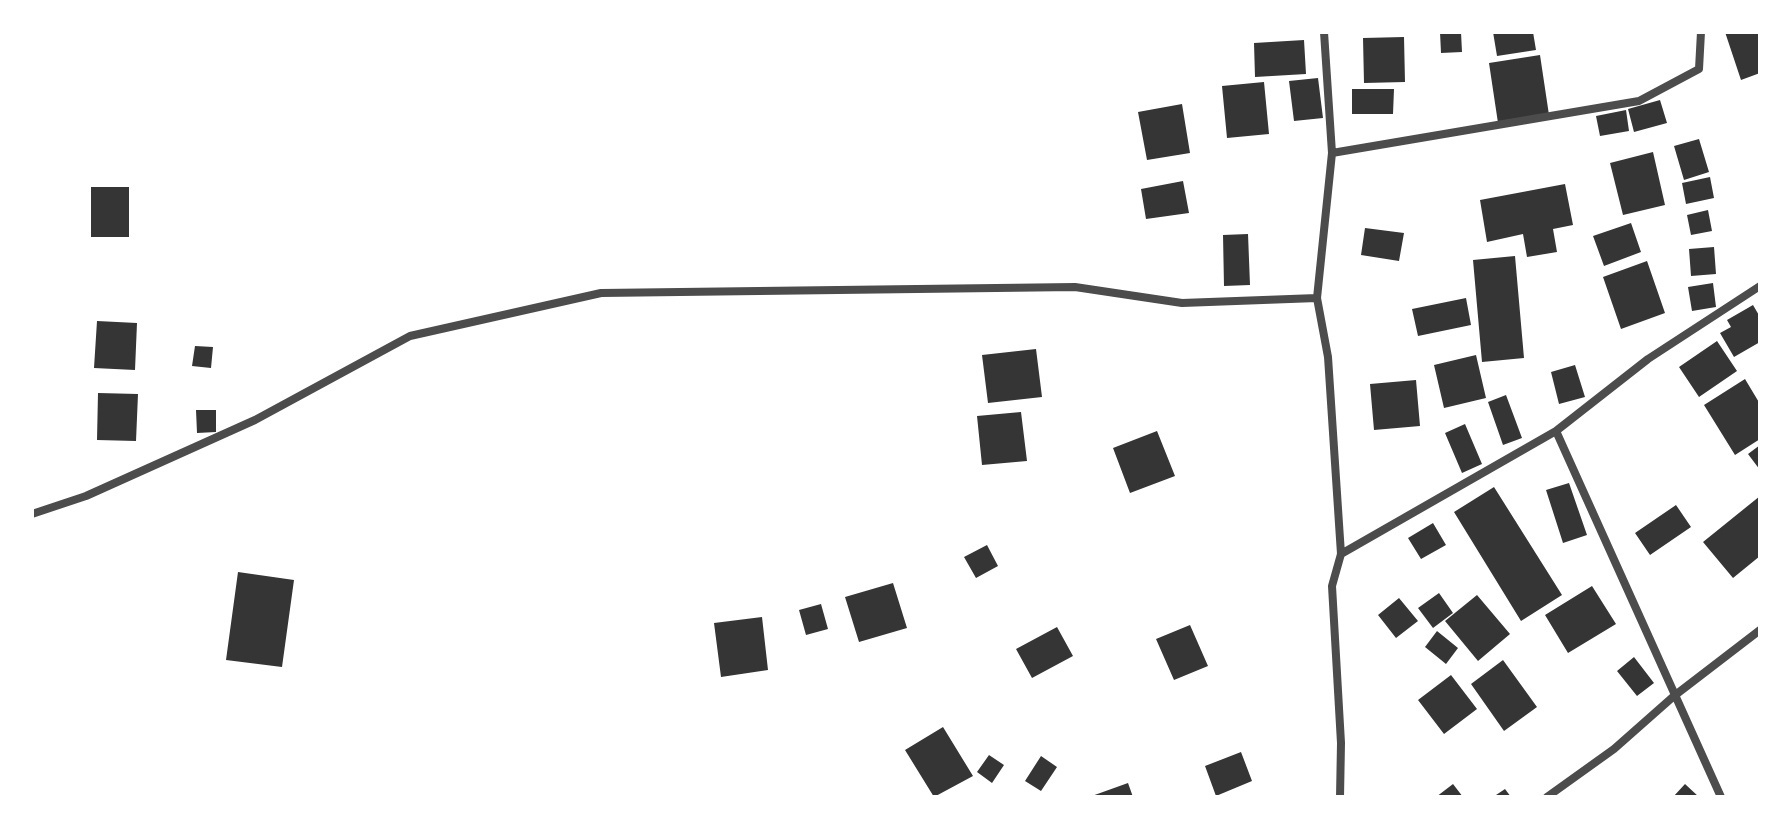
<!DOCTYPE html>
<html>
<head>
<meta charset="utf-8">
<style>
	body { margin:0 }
	#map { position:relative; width:1792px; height:829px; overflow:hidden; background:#fff; font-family:Signika,sans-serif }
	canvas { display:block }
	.frame { position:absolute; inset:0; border:34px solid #fff; pointer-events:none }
</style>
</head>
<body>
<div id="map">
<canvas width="1792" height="829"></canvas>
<div class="frame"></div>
</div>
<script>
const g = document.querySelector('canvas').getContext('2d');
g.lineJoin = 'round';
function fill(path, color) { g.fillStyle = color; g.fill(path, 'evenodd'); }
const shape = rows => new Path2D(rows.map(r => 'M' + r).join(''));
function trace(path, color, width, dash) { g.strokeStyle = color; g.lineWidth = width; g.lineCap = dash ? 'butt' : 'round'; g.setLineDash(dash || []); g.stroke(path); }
const building = shape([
	[1440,32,1461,32,1462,52,1441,53],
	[1493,32,1533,32,1536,50,1497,56],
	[1725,32,1760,32,1760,73,1741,80],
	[1404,37,1405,82,1364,83,1363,38],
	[1304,40,1306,74,1255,77,1254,43],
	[1540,55,1549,115,1498,123,1489,63],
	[1318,78,1323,118,1294,121,1289,81],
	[1264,82,1269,134,1227,138,1222,86],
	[1352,89,1394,89,1393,114,1352,114],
	[1660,100,1667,123,1634,132,1628,109],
	[1182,104,1190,153,1147,160,1138,112],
	[1626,110,1629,131,1600,136,1596,116],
	[1699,139,1709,172,1684,180,1674,146],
	[1653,152,1665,205,1623,215,1610,163],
	[1710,177,1714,198,1686,204,1682,183],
	[1183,181,1189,213,1146,219,1141,189],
	[1565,184,1573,225,1553,229,1557,252,1527,257,1523,234,1487,242,1480,200],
	[91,187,129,187,129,237,91,237],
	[1708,210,1712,231,1691,235,1687,215],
	[1631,223,1641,252,1604,266,1593,236],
	[1365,228,1404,233,1399,261,1361,255],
	[1248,234,1250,285,1224,286,1223,235],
	[1714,247,1716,274,1691,276,1689,249],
	[1515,256,1524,358,1482,362,1473,260],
	[1647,261,1665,313,1621,329,1603,277],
	[1713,283,1716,307,1692,311,1688,287],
	[1466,298,1471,325,1418,336,1412,309],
	[1753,305,1760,317,1760,342,1734,357,1720,333,1731,327,1727,320],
	[97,321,137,323,135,370,94,368],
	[1717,341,1737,371,1699,397,1679,367],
	[195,346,213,347,211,368,192,366],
	[1036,349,1042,397,988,403,982,355],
	[1476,355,1486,398,1444,408,1434,365],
	[1575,365,1585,397,1559,404,1551,372],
	[1745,379,1760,404,1760,439,1735,455,1704,405],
	[1416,380,1420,426,1374,430,1370,384],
	[98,393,138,394,136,441,97,440],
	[1506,395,1522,438,1503,445,1488,402],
	[196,410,216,410,216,432,197,433],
	[1021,412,1027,461,982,465,977,416],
	[1465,424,1482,464,1462,473,1445,433],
	[1157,431,1175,476,1130,493,1113,448],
	[1760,445,1760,470,1748,454],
	[1569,483,1587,535,1563,543,1546,490],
	[1494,487,1562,595,1521,621,1454,512],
	[1760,496,1760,556,1733,578,1703,542],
	[1676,505,1691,527,1650,555,1635,533],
	[1433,523,1446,545,1421,559,1408,538],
	[987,545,998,566,976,578,964,557],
	[238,572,294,580,282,667,226,660],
	[893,583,907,628,859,642,845,597],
	[1592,586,1616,624,1568,653,1545,615],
	[1439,593,1453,613,1433,628,1418,608],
	[1477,595,1510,634,1478,661,1445,621],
	[1399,598,1418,621,1396,638,1378,615],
	[821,604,828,629,806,635,799,610],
	[762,617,768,670,721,677,714,623],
	[1190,625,1208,666,1174,680,1156,639],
	[1057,627,1073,656,1032,678,1016,649],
	[1437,631,1458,648,1446,664,1425,647],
	[1634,657,1654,683,1637,696,1617,671],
	[1503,660,1537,707,1504,731,1471,684],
	[1451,675,1477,709,1444,734,1418,700],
	[943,727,973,776,934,797,905,750],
	[1241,752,1252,781,1216,796,1205,766],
	[989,755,1004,765,992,783,977,772],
	[1041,756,1057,767,1041,791,1025,781],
	[1128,783,1133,797,1089,797],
	[1453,784,1463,797,1436,797],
	[1685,784,1699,797,1673,797],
	[1505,789,1511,797,1493,797]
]);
const minor = shape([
	[1324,32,1332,153,1317,298,1328,357,1341,554,1332,586,1341,743,1340,797],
	[1332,153,1639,101,1699,69,1701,32],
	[1556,431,1721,797],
	[32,514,86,496,255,420,410,336,601,293,1075,287,1182,303,1317,298],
	[1341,554,1556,431,1648,359,1760,286],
	[1547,797,1614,749,1674,696,1760,630]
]);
fill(building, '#353535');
trace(minor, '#4c4c4c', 8);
</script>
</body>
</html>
